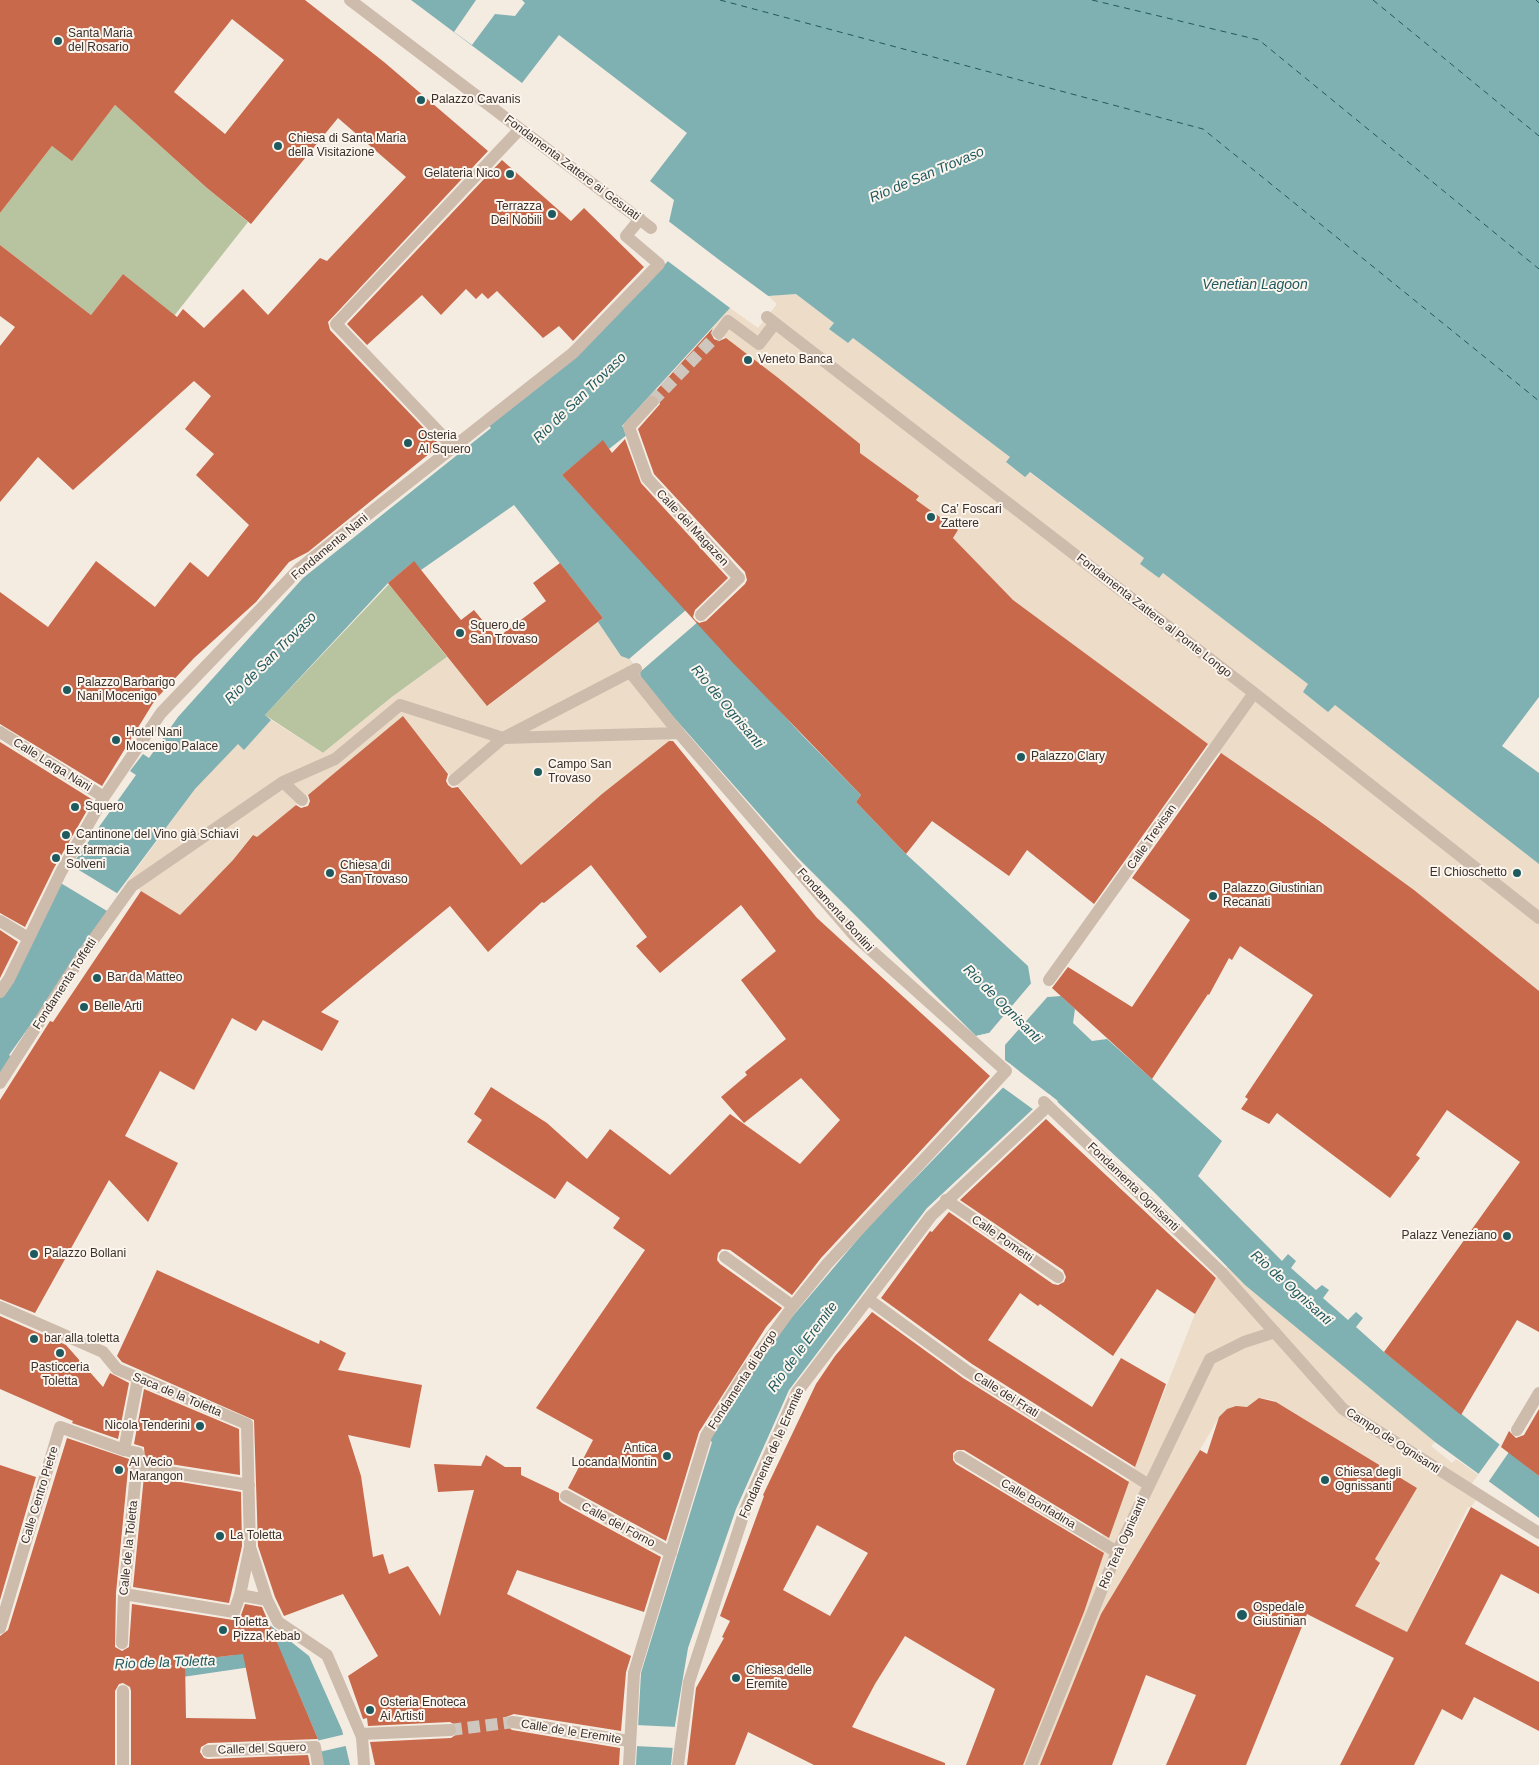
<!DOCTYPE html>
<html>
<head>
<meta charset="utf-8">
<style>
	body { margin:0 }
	canvas { display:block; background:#f4ebe1 }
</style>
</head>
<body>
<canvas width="1539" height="1765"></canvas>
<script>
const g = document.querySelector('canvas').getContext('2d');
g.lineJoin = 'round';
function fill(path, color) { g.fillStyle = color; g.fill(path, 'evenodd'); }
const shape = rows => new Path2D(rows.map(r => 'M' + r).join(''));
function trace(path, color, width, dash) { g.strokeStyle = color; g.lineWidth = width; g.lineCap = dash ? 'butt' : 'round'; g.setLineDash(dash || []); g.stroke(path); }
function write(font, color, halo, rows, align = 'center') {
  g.font = font + ' Arial,sans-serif'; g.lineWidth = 4; g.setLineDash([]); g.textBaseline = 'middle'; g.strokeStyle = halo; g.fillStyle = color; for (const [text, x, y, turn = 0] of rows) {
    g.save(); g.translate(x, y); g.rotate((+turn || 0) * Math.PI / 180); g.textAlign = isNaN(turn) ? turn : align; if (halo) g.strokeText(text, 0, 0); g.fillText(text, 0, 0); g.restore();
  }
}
const green = shape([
	[115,105,207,188,248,222,174,316,123,274,91,315,0,245,0,213,52,146,72,160],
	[389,584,447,657,392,697,323,753,265,715]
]);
const plaza = shape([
	[796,294,834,323,829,328,848,343,853,338,1010,457,1007,463,1025,476,1029,472,1144,558,1140,564,1159,578,1163,573,1309,684,1303,692,1334,704,1539,864,1539,992,1414,890,1319,820,1218,752,1013,600,953,539,958,530,916,500,919,496,858,452,860,444,712,328,730,308,758,328,777,304,768,296],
	[598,622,621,656,629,659,640,672,641,680,686,728,572,819,521,865,403,716,257,837,252,835,233,860,180,915,127,882,195,789,238,743,244,750,271,720,323,753,392,697,447,657,488,706],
	[1229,1265,1435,1442,1431,1446,1452,1463,1456,1459,1478,1475,1470,1486,1480,1494,1471,1507,1468,1507,1407,1632,1339,1598,1369,1583,1381,1564,1375,1559,1417,1488,1273,1400,1261,1398,1251,1408,1227,1409,1219,1417,1137,1558,1050,1765,1008,1765,1046,1664,1096,1548,1133,1471,1195,1314,1216,1278]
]);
const water = shape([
	[411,0,1539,0,1539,697,1502,746,1539,773,1539,864,1335,705,1328,712,1303,692,1308,684,1163,573,1159,578,1140,564,1144,558,1030,472,1025,477,1006,462,1010,457,853,338,848,343,829,329,834,323,796,294,768,296,730,308,622,426,628,434,609,449,603,441,562,475,802,735,861,795,856,802,906,854,1028,966,1031,984,1048,997,1061,996,1075,1009,1073,1023,1092,1041,1107,1039,1222,1141,1198,1176,1282,1261,1288,1254,1296,1261,1291,1268,1316,1290,1322,1285,1329,1290,1323,1298,1348,1320,1356,1312,1363,1318,1356,1327,1384,1352,1539,1476,1539,1518,1435,1442,1245,1285,1155,1193,1049,1094,927,1208,789,1390,736,1509,688,1648,675,1725,671,1765,636,1765,641,1673,712,1442,709,1440,770,1343,869,1226,1019,1071,1005,1060,1005,1045,989,1033,976,1036,797,857,641,680,640,672,629,659,621,656,598,622,603,618,514,505,421,570,413,562,388,583,265,715,271,720,244,750,238,744,195,789,115,896,120,899,9,1055,14,1058,0,1073,0,998,69,869,136,775,130,771,143,754,149,758,178,717,303,578,491,428,488,424,646,286,668,261,669,222,674,200,650,181,687,133,559,35,522,83],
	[234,1616,266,1622,309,1656,342,1730,350,1765,323,1765,318,1739,285,1662,155,1681,0,1655,184,1661,234,1655]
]);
const pier = shape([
	[476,0,522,0,525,3,515,16,495,14,472,45,454,32],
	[667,220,722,262,771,298,732,309,730,308,665,259],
	[686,610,699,621,640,672,629,659],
	[69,864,120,895,112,914,59,882],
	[1033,981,1050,994,1005,1045,1005,1060,1003,1058,1002,1046,988,1035,978,1038,976,1036,989,1033],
	[1009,1063,1019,1071,1058,1101,1056,1103,1049,1097,1034,1110,1001,1086,1015,1071,1007,1065],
	[1500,1444,1509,1452,1487,1484,1477,1476],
	[636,1725,677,1727,675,1748,635,1746],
	[346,1734,350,1745,319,1752,316,1741]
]);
const ferry = shape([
	[720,0,1203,129,1539,401],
	[1092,0,1259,40,1539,269],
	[1373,0,1539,136],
	[1536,0,1539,3]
]);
const building = shape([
	[0,0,305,0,384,62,488,151,328,322,330,330,440,445,308,552,289,562,256,602,194,658,155,700,102,786,0,724,0,592,48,627,96,561,155,607,190,562,208,577,249,525,196,475,214,454,185,429,211,396,194,381,73,490,38,457,0,502,0,346,15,327,0,316,0,245,91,315,123,274,177,317,183,309,204,328,243,289,268,315,320,258,327,261,406,177,338,118,251,224,207,188,115,105,72,161,52,146,0,213],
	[232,19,284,60,225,134,174,92],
	[502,160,571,221,584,208,644,267,573,341,559,326,543,338,497,291,488,299,482,293,476,299,466,289,441,315,422,295,367,345,347,324],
	[713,328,711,333,714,339,719,341,726,338,777,377,860,444,860,453,919,496,916,500,958,530,953,538,1013,600,1208,744,1094,904,1027,850,1009,876,932,821,906,854,856,802,861,795,733,663,562,475,603,440,612,453,625,439,641,483,728,578,695,610,693,617,695,620,699,623,706,621,745,584,747,580,745,572,654,474,638,429,660,404,658,396,653,394],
	[414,561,461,620,474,610,497,638,546,601,533,583,560,563,603,618,487,706,388,583],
	[403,716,448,774,446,781,448,785,452,788,458,787,521,865,602,794,669,741,673,741,817,918,990,1076,821,1258,792,1295,730,1250,722,1249,718,1253,717,1260,720,1264,782,1308,766,1327,699,1432,666,1541,568,1488,593,1440,536,1408,645,1250,613,1228,620,1218,567,1181,555,1199,467,1142,482,1120,474,1114,491,1087,547,1123,587,1159,610,1129,670,1175,730,1114,800,1164,840,1120,801,1078,744,1123,721,1097,747,1075,745,1072,786,1039,741,980,776,951,741,905,660,973,636,946,647,937,591,865,544,903,542,902,488,952,450,906,321,1012,339,1021,322,1051,263,1020,256,1031,232,1018,194,1090,160,1071,125,1136,178,1163,148,1222,109,1180,35,1313,0,1299,0,1100,50,1021,53,1022,141,891,180,915,233,860,253,835,257,837,296,805,301,808,308,806,310,801,308,795],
	[0,742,93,800,54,868,25,927,0,913],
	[1221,753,1318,820,1414,890,1539,991,1539,1332,1517,1320,1461,1415,1384,1352,1520,1162,1447,1110,1416,1155,1420,1158,1390,1198,1277,1113,1269,1124,1241,1109,1248,1099,1245,1097,1313,995,1240,946,1232,960,1229,958,1209,995,1208,994,1152,1079,1052,988,1068,967,1132,1007,1190,920,1132,878],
	[0,930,18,942,0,978],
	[1046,1119,1216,1278,1195,1314,1157,1289,1113,1356,1040,1304,1038,1306,1020,1293,988,1340,1092,1407,1121,1358,1166,1384,1135,1467,972,1364,881,1298,930,1231,932,1232,949,1212,1053,1284,1058,1285,1064,1282,1066,1277,1063,1270,960,1200],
	[157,1270,319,1344,320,1340,346,1353,338,1370,422,1385,410,1448,348,1435,361,1476,373,1557,383,1554,389,1574,408,1566,440,1616,474,1490,438,1492,434,1464,481,1466,486,1455,505,1467,521,1467,521,1475,559,1493,559,1500,562,1503,661,1557,644,1612,517,1570,507,1594,631,1656,626,1672,621,1731,514,1714,506,1717,506,1725,512,1730,620,1748,619,1765,375,1765,370,1742,451,1738,457,1734,457,1726,450,1722,368,1726,367,1718,363,1719,348,1676,378,1656,343,1594,284,1616,275,1597,258,1546,254,1420,122,1362,117,1356],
	[872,1312,963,1378,1129,1482,1109,1538,964,1450,957,1450,953,1453,953,1460,956,1464,1104,1553,1084,1612,1023,1765,966,1765,995,1689,905,1636,875,1684,852,1727,945,1763,945,1765,814,1765,748,1732,735,1765,687,1765,696,1688,724,1638,722,1637,730,1621,720,1616,764,1496,763,1495,816,1384,835,1356],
	[817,1525,868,1553,830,1616,783,1590],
	[0,1316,66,1345,103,1387,110,1373,129,1383,118,1439,72,1423,73,1421,0,1389],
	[144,1389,239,1429,240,1475,145,1460,144,1447,134,1444],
	[1259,1398,1276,1402,1417,1488,1375,1559,1380,1563,1355,1606,1407,1632,1471,1507,1539,1547,1539,1594,1501,1574,1465,1644,1539,1682,1539,1731,1474,1697,1462,1720,1442,1709,1414,1765,1340,1765,1394,1658,1307,1614,1246,1765,1166,1765,1196,1695,1146,1675,1112,1765,1040,1765,1101,1614,1200,1450,1207,1454,1219,1417,1227,1409,1236,1406,1247,1407],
	[1539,1409,1539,1476,1501,1447,1509,1431,1516,1438,1524,1435],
	[67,1438,129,1459,116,1593,115,1647,122,1651,129,1647,132,1604,233,1620,240,1618,245,1604,262,1607,318,1739,208,1743,201,1747,200,1752,204,1758,208,1759,308,1755,310,1765,131,1765,131,1691,130,1687,123,1683,119,1684,115,1691,115,1765,0,1765,0,1636,8,1630],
	[243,1654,256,1719,186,1718,185,1661],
	[0,1465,36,1477,0,1600],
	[144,1476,241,1492,242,1546,229,1603,133,1587]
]);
const streetTunnel = shape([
	[652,402,719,333],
	[450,1730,513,1722]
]);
const street = shape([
	[350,0,651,228],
	[767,317,1254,693,1539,918],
	[719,333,728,321,759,344,775,323],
	[652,402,629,427,647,478,739,578,701,615],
	[453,447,336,324,520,129],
	[0,732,104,797],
	[454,780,503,738,679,733],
	[283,782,302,800],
	[0,921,28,938],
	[1049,980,1254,693],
	[0,992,9,979,61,872,104,797,161,713,300,568,573,353,659,264,626,236,640,219],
	[0,1083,81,957,132,886,283,782,335,759,400,705,503,738,636,669],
	[1044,1102,1221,1272,1343,1409,1539,1533],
	[946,1200,1058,1277],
	[725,1257,793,1306],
	[868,1299,967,1371,1149,1485],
	[0,1307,103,1352,117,1369,247,1424,250,1547,240,1595,234,1612,124,1594],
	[1517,1430,1539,1393],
	[960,1457,1117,1552],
	[137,1467,249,1485],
	[566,1496,671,1553],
	[251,1550,267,1600,278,1622,327,1655,362,1737,364,1765],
	[240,1595,267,1600],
	[0,1628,60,1427,124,1450],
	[122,1643,124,1594,138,1453,124,1450,138,1379],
	[123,1691,123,1765],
	[513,1722,629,1741],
	[361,1734,450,1730],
	[208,1751,315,1747,318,1765],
	[629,1765,634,1673,706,1436,747,1370,793,1306,827,1264,1006,1071,854,935,679,733,630,672],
	[678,1765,689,1682,745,1510,797,1392,931,1216,1048,1106],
	[1031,1765,1117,1552,1210,1359,1244,1342,1275,1332]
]);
const markers = [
	[58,41,5,"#1f5a5e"],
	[421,100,5,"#1f5a5e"],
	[278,146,5,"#1f5a5e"],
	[510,174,5,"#1f5a5e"],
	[552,214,5,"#1f5a5e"],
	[748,360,5,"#1f5a5e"],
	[408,443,5,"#1f5a5e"],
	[931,517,5,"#1f5a5e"],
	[460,633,5,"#1f5a5e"],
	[67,690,5,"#1f5a5e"],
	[116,740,5,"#1f5a5e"],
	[1021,757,5,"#1f5a5e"],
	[538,772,5,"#1f5a5e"],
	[75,807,5,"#1f5a5e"],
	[66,835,5,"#1f5a5e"],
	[56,858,5,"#1f5a5e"],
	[330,873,5,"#1f5a5e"],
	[1517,873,5,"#1f5a5e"],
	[1213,896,5,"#1f5a5e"],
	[97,978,5,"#1f5a5e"],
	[84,1007,5,"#1f5a5e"],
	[1507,1236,5,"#1f5a5e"],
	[34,1254,5,"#1f5a5e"],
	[34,1339,5,"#1f5a5e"],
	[60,1353,5,"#1f5a5e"],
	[200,1426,5,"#1f5a5e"],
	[667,1456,5,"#1f5a5e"],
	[119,1470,5,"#1f5a5e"],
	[1325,1480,5,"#1f5a5e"],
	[220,1536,5,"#1f5a5e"],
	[1242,1615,6,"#1f5a5e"],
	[223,1630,5,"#1f5a5e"],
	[736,1678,5,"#1f5a5e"],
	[370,1710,5,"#1f5a5e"]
];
const poiNames = [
	["Santa Maria",68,34],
	["del Rosario",68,48],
	["Palazzo Cavanis",431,100],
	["Chiesa di Santa Maria",288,139],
	["della Visitazione",288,153],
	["Gelateria Nico",500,174,"right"],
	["Terrazza",542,207,"right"],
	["Dei Nobili",542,221,"right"],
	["Veneto Banca",758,360],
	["Osteria",418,436],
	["Al Squero",418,450],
	["Ca’ Foscari",941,510],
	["Zattere",941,524],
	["Squero de",470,626],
	["San Trovaso",470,640],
	["Palazzo Barbarigo",77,683],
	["Nani Mocenigo",77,697],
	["Hotel Nani",126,733],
	["Mocenigo Palace",126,747],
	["Palazzo Clary",1031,757],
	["Campo San",548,765],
	["Trovaso",548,779],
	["Squero",85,807],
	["Cantinone del Vino già Schiavi",76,835],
	["Ex farmacia",66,851],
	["Solveni",66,865],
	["Chiesa di",340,866],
	["San Trovaso",340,880],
	["El Chioschetto",1507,873,"right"],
	["Palazzo Giustinian",1223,889],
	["Recanati",1223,903],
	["Bar da Matteo",107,978],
	["Belle Arti",94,1007],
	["Palazz Veneziano",1497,1236,"right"],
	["Palazzo Bollani",44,1254],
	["bar alla toletta",44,1339],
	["Pasticceria",60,1368,"center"],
	["Toletta",60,1382,"center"],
	["Nicola Tenderini",190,1426,"right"],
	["Antica",657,1449,"right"],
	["Locanda Montin",657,1463,"right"],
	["Al Vecio",129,1463],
	["Marangon",129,1477],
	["Chiesa degli",1335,1473],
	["Ognissanti",1335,1487],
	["La Toletta",230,1536],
	["Ospedale",1253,1608],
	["Giustinian",1253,1622],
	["Toletta",233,1623],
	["Pizza Kebab",233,1637],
	["Chiesa delle",746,1671],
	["Eremite",746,1685],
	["Osteria Enoteca",380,1703],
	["Ai Artisti",380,1717]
];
const streetNames = [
	["Fondamenta Zattere ai Gesuati",572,168,37],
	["Calle del Magazen",692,528,47],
	["Fondamenta Nani",330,547,-40],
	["Fondamenta Zattere al Ponte Longo",1154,616,38],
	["Calle Larga Nani",52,765,32],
	["Calle Trevisan",1152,837,-55],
	["Fondamenta Bonlini",835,910,48],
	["Fondamenta Toffetti",65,984,-57],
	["Fondamenta Ognisanti",1133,1187,44],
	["Calle Pometti",1002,1239,35],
	["Fondamenta di Borgo",743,1380,-57],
	["Saca de la Toletta",177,1395,23],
	["Calle dei Frati",1006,1395,32],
	["Campo de Ognisanti",1393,1441,33],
	["Fondamenta de le Eremite",772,1453,-66],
	["Calle Centro Pietre",40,1495,-73],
	["Calle Bonfadina",1038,1504,31],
	["Calle del Forno",618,1525,28],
	["Rio Terà Ognisanti",1123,1543,-66],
	["Calle de la Toletta",129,1548,-84],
	["Calle de le Eremite",571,1732,9],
	["Calle del Squero",262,1749,-2]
];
const waterNames = [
	["Rio de San Trovaso",927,175,-23],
	["Venetian Lagoon",1255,285],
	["Rio de San Trovaso",580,398,-44],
	["Rio de San Trovaso",271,658,-45],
	["Rio de Ognisanti",727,707,50],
	["Rio de Ognisanti",1002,1004,45],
	["Rio de Ognisanti",1291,1288,42],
	["Rio de le Eremite",803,1347,-54],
	["Rio de la Toletta",165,1663,-2]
];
fill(green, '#b8c4a0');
fill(plaza, '#ecdcc8');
fill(water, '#7fb0b2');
fill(pier, '#f4ebe1');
trace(ferry, '#1f5a5e', 1, [6, 5]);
fill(building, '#c8694b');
trace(streetTunnel, '#cfc6bd', 12, [12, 6]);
trace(street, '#cdbbac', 12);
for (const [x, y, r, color] of markers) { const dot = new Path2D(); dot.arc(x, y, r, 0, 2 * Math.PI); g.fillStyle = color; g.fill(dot); trace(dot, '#fbf5ee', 2); }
write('12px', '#3b302b', '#fbf5ee', poiNames, 'left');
write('12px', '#3b302b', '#fbf5ee', streetNames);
write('italic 14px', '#1f5a5e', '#fbf5ee', waterNames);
</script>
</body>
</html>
